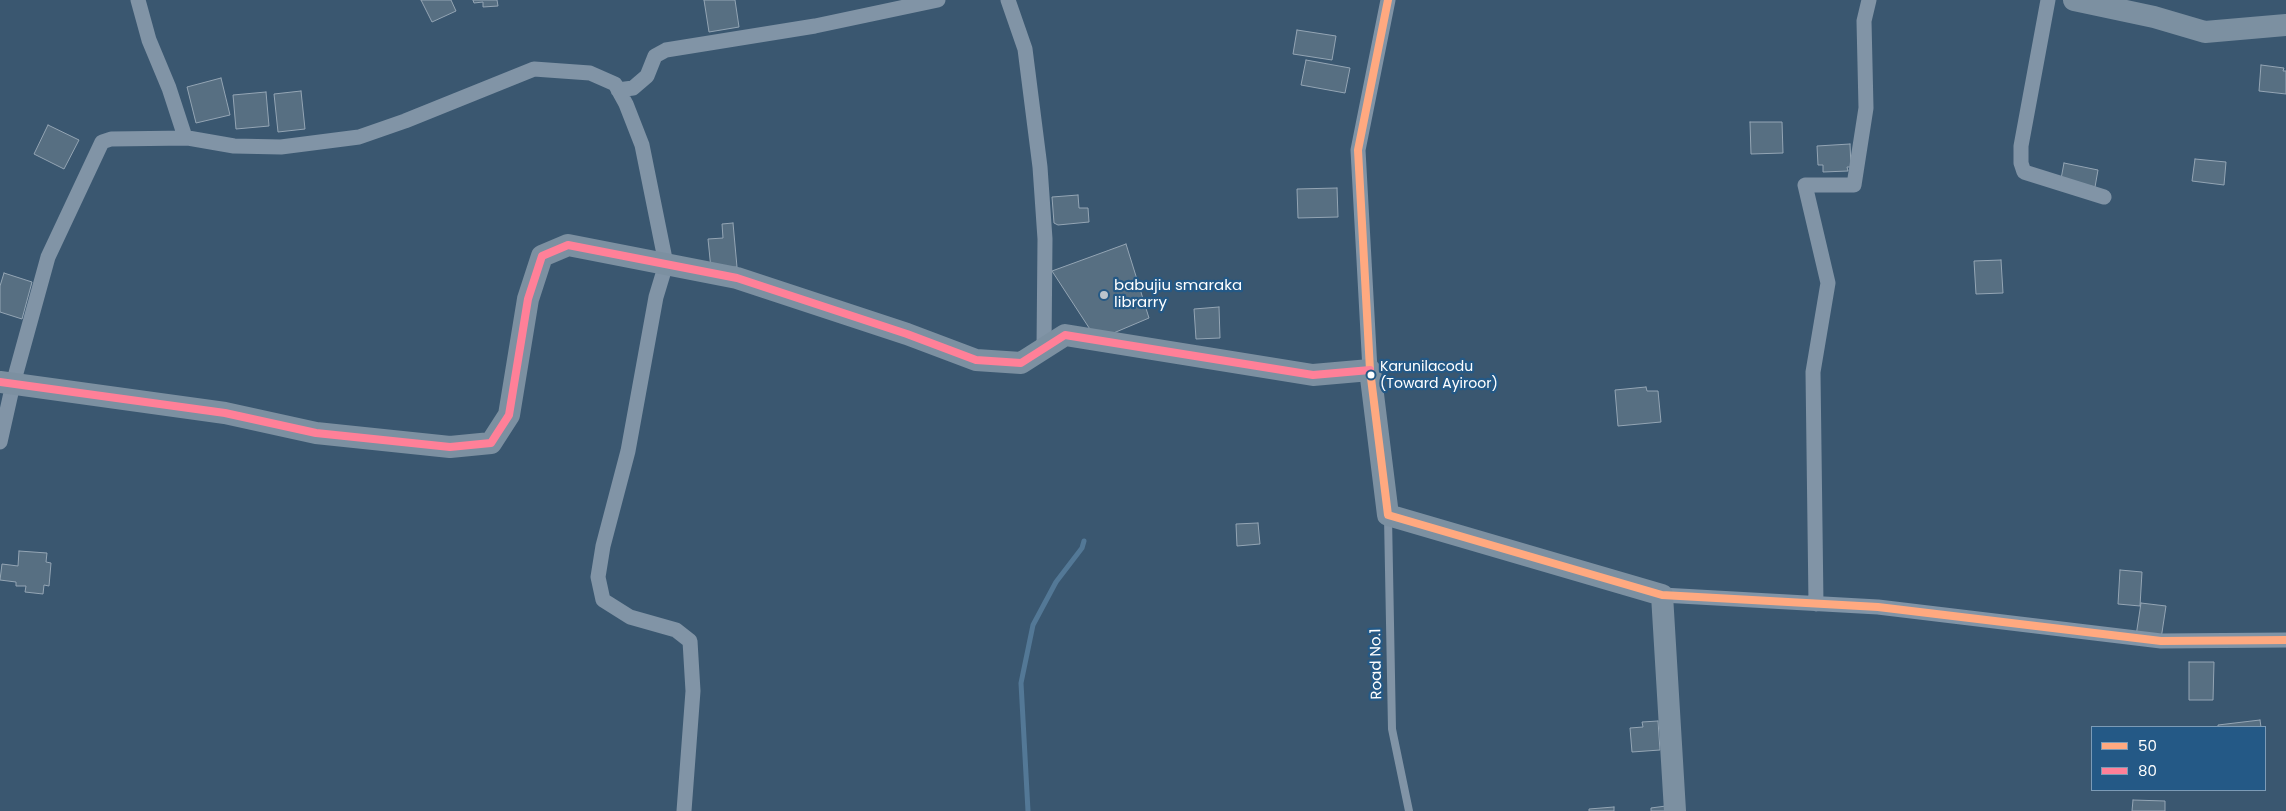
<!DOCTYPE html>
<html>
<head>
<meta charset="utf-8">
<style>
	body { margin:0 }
	#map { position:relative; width:2286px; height:811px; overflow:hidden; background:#3a5770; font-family:Poppins,sans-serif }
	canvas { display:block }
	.legend { position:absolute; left:2091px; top:726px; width:175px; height:65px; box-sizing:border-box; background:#245986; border:1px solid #7c9bb6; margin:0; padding:6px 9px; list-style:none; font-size:15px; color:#fff }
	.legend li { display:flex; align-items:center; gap:10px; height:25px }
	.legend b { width:25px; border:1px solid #7c9bb6 }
</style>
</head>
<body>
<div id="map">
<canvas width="2286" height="811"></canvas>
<ul class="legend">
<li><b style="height:6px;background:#ffa980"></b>50</li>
<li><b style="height:6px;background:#ff8098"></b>80</li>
</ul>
</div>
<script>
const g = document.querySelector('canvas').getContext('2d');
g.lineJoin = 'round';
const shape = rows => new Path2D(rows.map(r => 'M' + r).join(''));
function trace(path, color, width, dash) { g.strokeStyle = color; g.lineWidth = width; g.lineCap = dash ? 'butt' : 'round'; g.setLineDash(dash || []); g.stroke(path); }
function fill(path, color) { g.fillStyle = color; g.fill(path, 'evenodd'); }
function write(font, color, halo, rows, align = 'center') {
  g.font = font + ' Poppins,sans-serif'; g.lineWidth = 4.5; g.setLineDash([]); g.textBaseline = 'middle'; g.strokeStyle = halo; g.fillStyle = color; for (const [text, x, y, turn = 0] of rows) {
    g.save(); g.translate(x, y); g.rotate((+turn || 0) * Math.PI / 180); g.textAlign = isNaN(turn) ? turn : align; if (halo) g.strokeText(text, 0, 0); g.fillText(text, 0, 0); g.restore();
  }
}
const stream = shape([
	[1028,811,1021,683,1033,625,1056,582,1082,548,1084,541]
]);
const building = shape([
	[421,0,451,0,456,11,432,22,421,0],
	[473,0,497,0,498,6,483,7,483,2,474,3,473,0],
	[704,0,735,0,739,27,709,32,704,0],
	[1297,30,1336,36,1332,60,1293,54,1297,30],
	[1306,60,1350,68,1345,93,1301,85,1306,60],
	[2261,65,2284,68,2283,71,2286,71,2286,94,2259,91,2261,65],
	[221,78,230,115,196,123,187,87,221,78],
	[301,91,305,129,278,132,274,94,301,91],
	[266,92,269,126,236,129,233,95,266,92],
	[1750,122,1782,122,1783,153,1751,154,1750,122],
	[48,125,79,140,64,169,34,154,48,125],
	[1850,144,1851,167,1847,167,1848,171,1823,172,1823,165,1818,165,1817,146,1850,144],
	[2195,159,2226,162,2224,185,2192,181,2195,159],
	[2064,163,2098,170,2095,187,2061,179,2064,163],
	[1337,188,1338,217,1298,218,1297,189,1337,188],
	[1078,195,1079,208,1088,208,1089,222,1058,225,1054,223,1052,197,1078,195],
	[733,223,737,267,711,269,708,239,723,238,722,224,733,223],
	[1126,244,1149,318,1097,340,1052,271,1126,244],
	[2001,260,2003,293,1976,294,1974,261,2001,260],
	[4,273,32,282,22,319,0,312,0,286,4,273],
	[1219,307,1220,338,1196,339,1194,309,1219,307],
	[1646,387,1647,391,1658,391,1661,422,1618,426,1615,390,1646,387],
	[1258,523,1260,544,1237,546,1236,524,1258,523],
	[19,551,47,553,46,562,51,563,49,586,44,585,43,594,25,592,26,586,16,586,16,582,0,580,2,564,18,566,19,551],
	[2120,570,2142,572,2140,606,2118,604,2120,570],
	[2141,603,2166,606,2161,639,2136,636,2141,603],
	[2189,662,2214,662,2213,700,2189,700,2189,662],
	[2260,720,2261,727,2218,727,2218,725,2260,720],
	[1658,721,1660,750,1632,752,1630,728,1643,727,1642,722,1658,721],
	[2133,800,2165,801,2165,811,2132,811,2133,800],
	[1666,806,1667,811,1651,811,1651,808,1666,806],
	[1614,807,1614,811,1589,811,1589,809,1614,807]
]);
const lane = shape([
	[1388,517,1392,729,1409,811]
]);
const street = shape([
	[138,0,149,40,169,88,185,137,188,138],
	[1008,0,1025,49,1040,167,1045,239,1044,348],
	[2048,0,2021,146,2021,163,2024,172,2104,197],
	[618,90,633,88,647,76,655,56,666,50,815,26,938,0],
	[1370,370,1358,150,1388,0],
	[0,442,13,384,48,257,102,142,111,139,188,138,234,146,281,147,359,137,405,121,534,69,590,73,615,84,626,104,642,145,666,264,656,297,628,451,603,546,598,577,603,600,630,617,676,630,690,641,693,691,684,811],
	[1662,595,1878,607,2161,641,2286,640],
	[1816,604,1813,372,1828,283,1805,185,1854,185,1866,108,1864,21,1869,0]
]);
const secondary = shape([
	[2074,0,2154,17,2205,32,2286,25],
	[0,382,225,413,316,433,450,447,491,443,509,415,528,299,542,256,568,245,737,278,907,334,976,360,1021,363,1065,335,1313,375,1370,370,1388,515,1662,595,1675,811]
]);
const bus1 = shape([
	[1388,0,1358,150,1370,370,1388,515,1662,595,1878,607,2161,641,2286,640]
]);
const bus2 = shape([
	[0,382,225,413,316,433,450,447,491,443,509,415,528,299,542,256,568,245,737,278,907,334,976,360,1021,363,1065,335,1313,375,1370,370]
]);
const markers = [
	[1104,295,5,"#bac4cd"],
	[1371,375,4.5,"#fff"]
];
const busNames = [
	["Karunilacodu",1380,367],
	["(Toward Ayiroor)",1380,384]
];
const poiNames = [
	["babujiu smaraka",1114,286],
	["librarry",1114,303]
];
const streetNames = [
	["Road No.1",1377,664,-91]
];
trace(stream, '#537896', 5);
fill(building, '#576f82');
trace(building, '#94a5b4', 1);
trace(lane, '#8194a6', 8);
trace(street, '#8194a6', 15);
trace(secondary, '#7c90a1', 22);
trace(bus1, '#ffa980', 8);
trace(bus2, '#ff8098', 8);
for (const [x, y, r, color] of markers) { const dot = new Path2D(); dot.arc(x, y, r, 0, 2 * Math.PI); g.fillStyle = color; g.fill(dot); trace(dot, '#245986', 2); }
write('14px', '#fff', '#245986', busNames, 'left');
write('15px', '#fff', '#245986', poiNames, 'left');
write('15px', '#fff', '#245986', streetNames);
</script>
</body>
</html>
